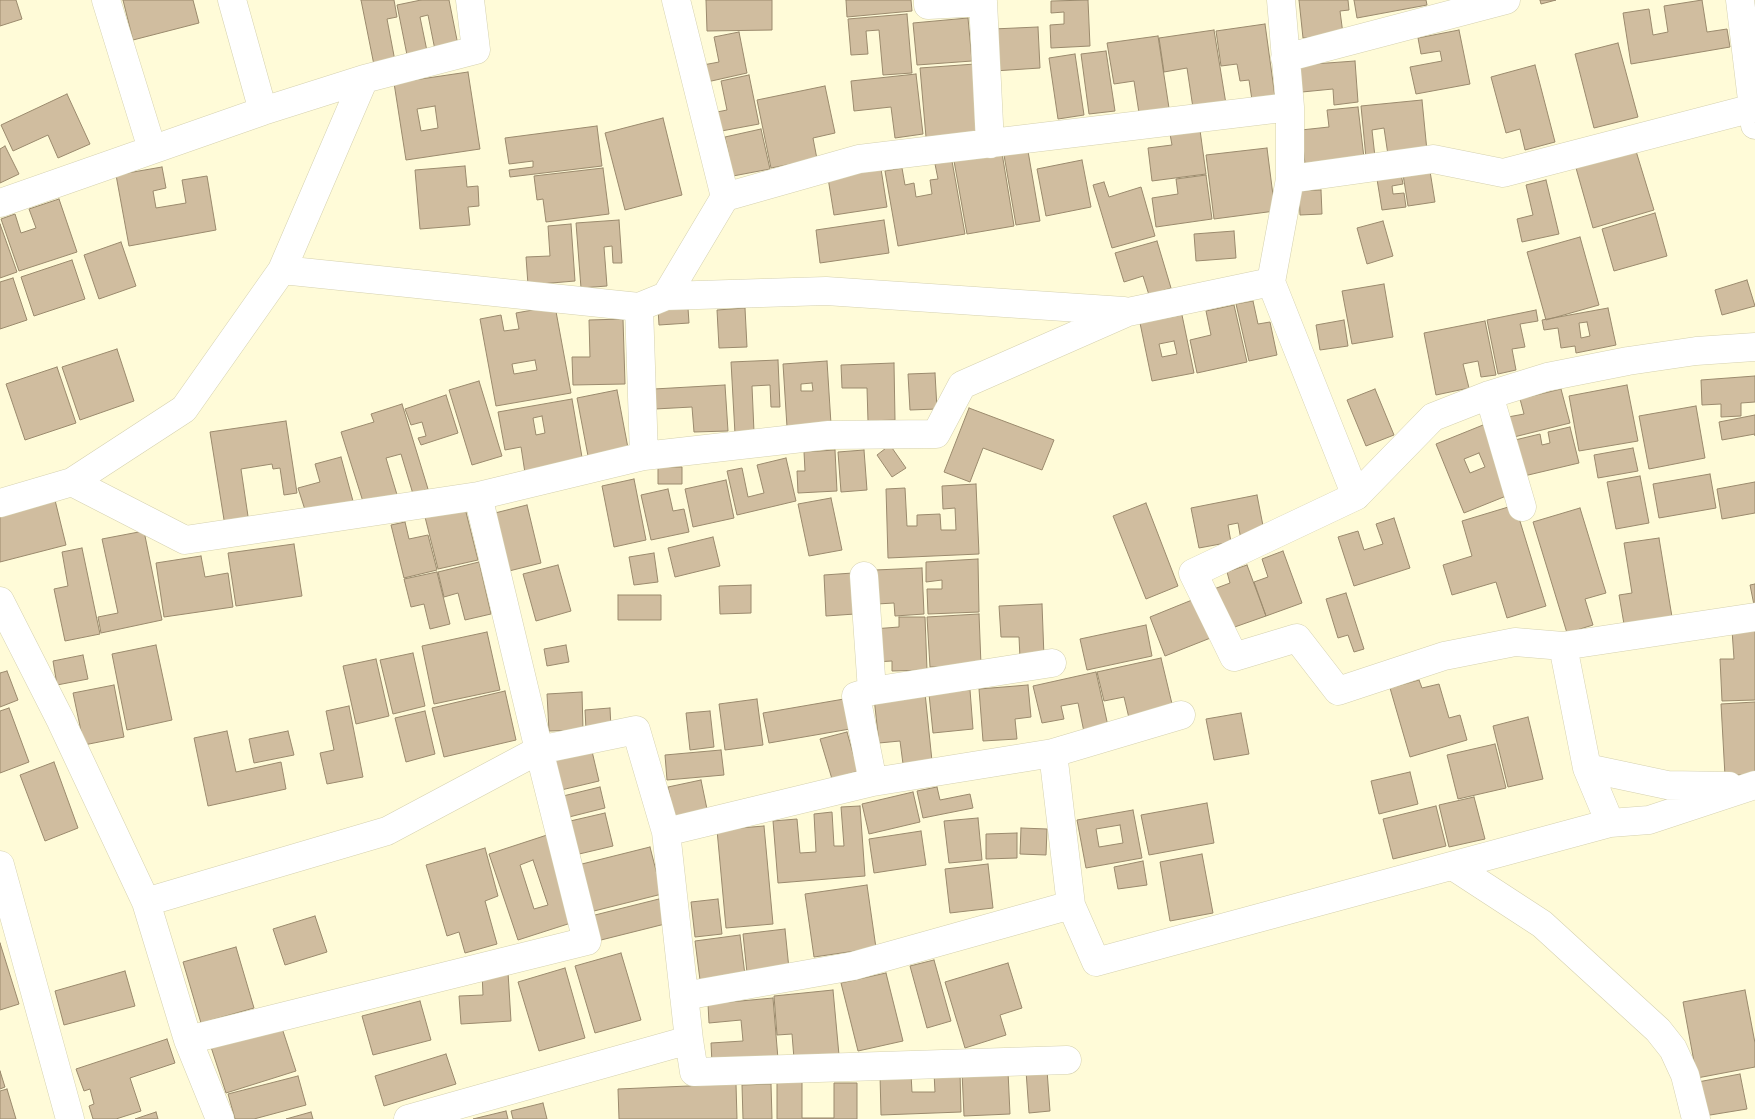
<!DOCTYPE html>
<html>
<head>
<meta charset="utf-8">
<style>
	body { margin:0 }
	canvas { display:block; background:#fffbd8 }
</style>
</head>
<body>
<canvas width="1755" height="1119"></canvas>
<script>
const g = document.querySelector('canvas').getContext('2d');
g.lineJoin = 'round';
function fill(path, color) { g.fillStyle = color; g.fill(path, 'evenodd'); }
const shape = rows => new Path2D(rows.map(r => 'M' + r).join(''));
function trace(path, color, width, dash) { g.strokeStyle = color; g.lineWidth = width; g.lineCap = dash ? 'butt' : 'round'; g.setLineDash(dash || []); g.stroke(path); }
const building = shape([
	[0,0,16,0,22,19,0,26,0,0],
	[123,0,193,0,199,23,133,40,123,0],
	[361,0,394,0,397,17,387,19,395,61,374,65,361,0],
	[421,0,449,0,458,45,435,50,428,15,420,17,427,51,407,55,397,5,421,0],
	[706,0,772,0,772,30,707,31,706,0],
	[846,0,911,0,912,11,847,17,846,0],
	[1088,0,1090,46,1051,48,1050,25,1064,24,1064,12,1051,13,1051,1,1088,0],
	[1299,0,1348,0,1349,10,1340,11,1343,34,1303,38,1299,0],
	[1354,0,1426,0,1427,5,1357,18,1354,0],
	[1540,0,1556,0,1541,4,1540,0],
	[1702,0,1707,32,1727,29,1730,47,1631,64,1623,13,1649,9,1653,35,1668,32,1664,6,1702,0],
	[907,14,912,73,883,75,879,30,866,31,868,54,851,55,848,19,907,14],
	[968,18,972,61,917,65,913,23,968,18],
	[1265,24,1275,97,1252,100,1249,80,1240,81,1237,64,1221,66,1216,31,1265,24],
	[1038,27,1040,68,994,71,993,29,1038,27],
	[1214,30,1226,104,1193,108,1187,68,1164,72,1159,38,1214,30],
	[1459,30,1470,84,1416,94,1410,67,1442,61,1440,51,1421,54,1418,38,1459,30],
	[739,32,747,73,707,82,703,65,719,62,714,37,739,32],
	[1158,36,1169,108,1139,113,1134,81,1114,84,1107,43,1158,36],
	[1618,43,1638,117,1594,128,1575,54,1618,43],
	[1106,51,1115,111,1089,114,1081,54,1106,51],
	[1075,54,1084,115,1058,119,1049,58,1075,54],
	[1355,61,1358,102,1334,105,1333,89,1302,92,1300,65,1355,61],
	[975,64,981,132,926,137,920,68,975,64],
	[1535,65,1555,142,1525,150,1520,129,1506,133,1491,77,1535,65],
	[468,72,480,149,406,160,394,83,468,72],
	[435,106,438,128,421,131,417,109,435,106],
	[916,74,923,134,895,138,891,107,854,111,851,81,916,74],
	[749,75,759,124,716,132,712,113,727,110,721,81,749,75],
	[825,86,835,133,813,138,817,159,771,168,757,100,825,86],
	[67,94,90,144,58,158,48,135,13,151,1,125,67,94],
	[1422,100,1427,151,1388,155,1384,128,1372,130,1375,157,1366,158,1361,106,1422,100],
	[1358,107,1364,158,1305,164,1301,130,1329,127,1327,110,1358,107],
	[663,118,682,195,625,210,605,133,663,118],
	[597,126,602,166,510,177,509,170,533,167,533,161,509,164,505,138,597,126],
	[761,129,770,169,733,176,725,137,761,129],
	[1200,130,1206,174,1152,181,1148,148,1172,145,1170,134,1200,130],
	[5,146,19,174,0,183,0,149,5,146],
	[1267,148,1275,211,1214,219,1206,155,1267,148],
	[1028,151,1040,221,1016,225,1004,155,1028,151],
	[1636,151,1654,210,1593,228,1576,168,1636,151],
	[1002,153,1014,226,967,234,954,161,1002,153],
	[1082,160,1091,207,1046,216,1037,169,1082,160],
	[952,161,965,234,898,246,885,171,902,168,905,185,914,183,916,197,932,194,930,180,938,179,935,164,952,161],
	[1429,165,1435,202,1408,206,1402,168,1429,165],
	[465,166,467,187,478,186,479,206,468,207,470,225,420,229,415,170,465,166],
	[162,167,166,188,153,191,156,208,186,203,182,180,207,176,216,230,129,246,116,175,162,167],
	[603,168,609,214,546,222,543,199,537,200,534,176,603,168],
	[881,169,887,207,834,215,828,178,881,169],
	[1400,169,1403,184,1392,186,1393,194,1404,193,1406,207,1382,210,1376,173,1400,169],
	[1206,175,1212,219,1156,227,1152,198,1178,194,1176,179,1206,175],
	[1546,180,1559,234,1522,242,1517,219,1533,215,1526,185,1546,180],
	[1104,182,1109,197,1141,187,1155,236,1112,248,1093,185,1104,182],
	[1321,190,1322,214,1300,215,1299,191,1321,190],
	[59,199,77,252,19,271,1,219,15,214,21,233,36,228,29,209,59,199],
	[1655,213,1667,256,1614,271,1602,229,1655,213],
	[619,220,622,263,613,263,612,246,604,247,607,286,581,288,576,223,619,220],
	[884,220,889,253,820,263,816,230,884,220],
	[1383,221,1393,256,1367,264,1357,228,1383,221],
	[0,224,17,272,0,278,0,224],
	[571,224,575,281,528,285,526,257,550,256,548,226,571,224],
	[1234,231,1236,258,1196,261,1194,234,1234,231],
	[1580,237,1599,305,1546,320,1527,252,1580,237],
	[1157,241,1171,288,1149,295,1143,276,1124,282,1115,253,1157,241],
	[121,242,136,286,99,299,84,255,121,242],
	[72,260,85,299,34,316,21,277,72,260],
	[13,278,27,320,0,329,0,282,13,278],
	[1747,280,1755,306,1722,315,1715,290,1747,280],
	[1384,284,1393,337,1352,344,1342,291,1384,284],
	[1253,301,1258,324,1270,322,1277,355,1249,361,1236,304,1253,301],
	[1234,305,1247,362,1197,373,1190,340,1211,335,1206,311,1234,305],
	[555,306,571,393,496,406,480,319,501,315,504,331,519,329,516,313,555,306],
	[535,360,537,370,514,374,512,364,535,360],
	[688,308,689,323,659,325,658,309,688,308],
	[745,308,747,347,719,348,717,310,745,308],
	[1608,308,1616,345,1576,353,1575,346,1561,348,1558,328,1544,330,1542,320,1608,308],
	[1587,322,1590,336,1581,338,1579,323,1587,322],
	[1536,310,1538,321,1520,324,1525,347,1512,349,1516,370,1498,374,1487,320,1536,310],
	[1182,315,1194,373,1152,381,1140,323,1182,315],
	[1174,341,1177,354,1162,357,1159,344,1174,341],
	[623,319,625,384,573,385,572,357,590,357,589,320,623,319],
	[1344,320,1348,346,1320,350,1316,325,1344,320],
	[1485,321,1496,375,1481,377,1478,361,1463,364,1469,388,1436,395,1424,333,1485,321],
	[117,349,134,401,80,420,62,367,117,349],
	[778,360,780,407,771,407,770,385,752,386,754,432,735,434,731,362,778,360],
	[827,361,831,424,787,427,783,364,827,361],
	[812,383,813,391,801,391,801,384,812,383],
	[894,363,895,420,868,421,867,388,842,388,841,365,894,363],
	[57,367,76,423,25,440,6,384,57,367],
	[935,373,937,409,910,410,908,374,935,373],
	[1755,376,1755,402,1741,403,1741,416,1721,417,1721,404,1702,405,1701,380,1755,376],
	[479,381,502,456,472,465,449,390,479,381],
	[725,385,728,431,694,432,692,407,655,409,654,389,725,385],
	[1627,385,1638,441,1579,451,1569,396,1627,385],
	[1375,389,1394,435,1366,446,1347,400,1375,389],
	[1561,389,1570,423,1514,437,1508,417,1524,414,1520,399,1561,389],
	[617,390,628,448,588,456,577,398,617,390],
	[446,395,458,433,421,445,418,438,426,436,422,422,411,425,405,409,446,395],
	[572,399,583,463,525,473,521,447,505,450,498,412,572,399],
	[542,416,545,433,536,435,533,418,542,416],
	[402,404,428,489,413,494,401,454,386,458,398,498,365,508,341,432,374,422,371,414,402,404],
	[1696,406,1705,458,1649,469,1639,416,1696,406],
	[969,408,1054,440,1042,470,983,448,970,482,944,472,969,408],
	[1755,415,1755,436,1755,434,1722,440,1719,422,1755,415],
	[286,421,297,493,284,495,280,468,273,469,272,464,241,469,249,523,225,526,210,432,286,421],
	[1488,423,1516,492,1464,513,1436,444,1488,423],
	[1479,453,1485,467,1470,473,1464,459,1479,453],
	[1570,427,1579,463,1524,476,1515,440,1540,434,1542,445,1550,443,1548,432,1570,427],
	[890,445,906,468,892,477,877,455,890,445],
	[1633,448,1638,471,1598,478,1594,455,1633,448],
	[835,450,837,491,798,493,797,471,805,471,804,452,835,450],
	[864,450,867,490,841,492,838,452,864,450],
	[341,457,353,501,306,513,298,488,320,482,315,464,341,457],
	[786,458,796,501,737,515,727,471,742,468,748,497,764,493,757,465,786,458],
	[658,467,682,467,682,484,658,484,658,467],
	[1710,474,1716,508,1659,518,1653,484,1710,474],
	[1640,476,1649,523,1616,529,1607,482,1640,476],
	[634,479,646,540,614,547,602,486,634,479],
	[726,480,734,518,693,527,685,489,726,480],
	[1755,482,1755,513,1722,519,1717,489,1755,482],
	[976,484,979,554,888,558,886,489,905,488,907,526,917,526,917,515,940,514,941,530,956,530,955,508,943,509,942,486,976,484],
	[668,489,673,511,684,509,689,532,651,540,641,495,668,489],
	[1257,495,1265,536,1241,540,1238,523,1228,525,1231,542,1199,548,1191,508,1257,495],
	[54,496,66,545,0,562,0,509,54,496],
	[831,498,842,550,809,556,798,504,831,498],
	[1146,503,1178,586,1146,599,1113,516,1146,503],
	[527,505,541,563,505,572,491,514,527,505],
	[1515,505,1546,606,1507,618,1496,582,1452,595,1443,565,1472,556,1462,521,1515,505],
	[465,508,478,560,438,569,425,517,465,508],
	[1580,508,1606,593,1585,599,1593,625,1567,633,1533,522,1580,508],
	[1394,518,1410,568,1354,586,1338,537,1358,531,1364,550,1383,544,1376,524,1394,518],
	[405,522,409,539,428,535,437,570,404,578,391,525,405,522],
	[144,531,162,620,101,633,98,617,118,613,102,539,144,531],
	[713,537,720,566,675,577,668,548,713,537],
	[1659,538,1673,623,1625,630,1619,595,1632,593,1624,543,1659,538],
	[294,544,302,596,236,606,228,553,294,544],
	[82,548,100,634,65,641,54,589,68,586,62,552,82,548],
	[1283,551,1302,603,1266,616,1254,582,1268,577,1262,559,1283,551],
	[654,553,658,582,634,585,629,557,654,553],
	[201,556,205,577,228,573,233,607,164,617,156,563,201,556],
	[978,559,979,612,928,614,927,589,942,589,942,580,926,582,926,562,978,559],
	[479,562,491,614,465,620,458,593,444,597,438,572,479,562],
	[558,565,571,611,536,621,523,574,558,565],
	[1247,565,1266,616,1229,629,1214,589,1230,583,1227,572,1247,565],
	[922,568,924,614,895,616,894,603,877,604,875,570,922,568],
	[437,572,450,624,430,629,424,604,411,607,404,579,437,572],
	[853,573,855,614,826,616,824,575,853,573],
	[1755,584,1755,610,1750,585,1755,584],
	[751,585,751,613,720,614,719,586,751,585],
	[1346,593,1364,649,1354,652,1348,635,1338,638,1326,599,1346,593],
	[618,595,661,595,661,620,618,620,618,595],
	[1197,598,1213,637,1165,656,1150,617,1197,598],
	[1042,604,1044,657,1020,658,1019,637,1001,637,999,606,1042,604],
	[979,614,981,665,930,667,927,617,979,614],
	[899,617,925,617,927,670,892,671,892,661,874,662,873,629,899,627,899,617],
	[1146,625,1152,656,1087,670,1080,639,1146,625],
	[1755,628,1755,700,1722,701,1720,659,1734,659,1732,630,1755,628],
	[487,632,500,690,434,704,422,646,487,632],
	[156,645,172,720,127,730,112,654,156,645],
	[566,645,569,662,547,666,544,649,566,645],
	[413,653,425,706,393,714,380,660,413,653],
	[83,655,88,679,57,685,53,661,83,655],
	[1161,658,1173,708,1129,718,1124,697,1104,701,1097,672,1161,658],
	[376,659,389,716,356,724,343,666,376,659],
	[7,671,18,700,0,707,0,673,7,671],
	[1096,672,1108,726,1084,732,1078,703,1061,706,1064,719,1042,723,1033,686,1096,672],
	[1419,680,1422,688,1439,684,1449,718,1460,715,1467,740,1410,757,1390,688,1419,680],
	[114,685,124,737,84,745,73,693,114,685],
	[1028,685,1031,717,1015,719,1017,739,983,741,979,689,1028,685],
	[970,690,973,729,933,733,929,694,970,690],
	[505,691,516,740,444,757,432,708,505,691],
	[582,692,583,730,549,731,547,694,582,692],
	[925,693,932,761,903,764,900,741,879,743,874,698,925,693],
	[757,699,763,745,725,750,719,704,757,699],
	[844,699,850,729,769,743,763,713,844,699],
	[1755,702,1755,774,1725,776,1721,704,1755,702],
	[349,706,363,777,327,784,320,753,334,750,326,711,349,706],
	[9,708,29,762,0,773,0,711,9,708],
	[610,708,611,728,586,730,585,710,610,708],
	[425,711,435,754,406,762,395,718,425,711],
	[710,711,714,747,690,750,686,713,710,711],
	[1241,713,1249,754,1214,760,1206,719,1241,713],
	[1528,717,1543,779,1508,787,1493,726,1528,717],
	[227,731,236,772,281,762,286,789,208,806,194,738,227,731],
	[288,731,294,755,254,763,249,739,288,731],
	[847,732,858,771,832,779,820,739,847,732],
	[1495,744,1506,788,1458,799,1447,755,1495,744],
	[591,747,599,781,557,791,549,758,591,747],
	[721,750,724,775,667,780,665,755,721,750],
	[54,762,78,828,45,841,20,775,54,762],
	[1410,772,1418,804,1379,814,1371,781,1410,772],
	[701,780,708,814,675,821,668,787,701,780],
	[600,787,605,808,565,818,559,797,600,787],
	[937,787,940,800,970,794,973,808,923,818,917,791,937,787],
	[913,792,920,822,869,834,862,804,913,792],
	[1474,797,1485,839,1449,847,1439,805,1474,797],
	[1207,803,1214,843,1149,855,1141,815,1207,803],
	[860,806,865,876,778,883,773,821,797,819,800,853,816,852,814,814,832,812,834,846,844,846,841,807,860,806],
	[1436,806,1446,846,1393,859,1383,819,1436,806],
	[1133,810,1142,858,1086,868,1077,820,1133,810],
	[1120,825,1123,843,1099,847,1096,829,1120,825],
	[605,813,613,846,575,855,566,822,605,813],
	[978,818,982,860,949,863,944,821,978,818],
	[764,826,773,924,726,928,717,830,764,826],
	[1021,828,1047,829,1046,855,1020,854,1021,828],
	[921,831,926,865,874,873,869,839,921,831],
	[1017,833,1017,858,986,859,986,834,1017,833],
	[547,835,574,922,518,940,489,854,547,835],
	[533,860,548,905,534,909,520,865,533,860],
	[650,847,662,894,590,912,578,865,650,847],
	[485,848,498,896,485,901,497,944,465,953,459,932,447,936,426,865,485,848],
	[1202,854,1213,913,1170,921,1160,862,1202,854],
	[1143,861,1147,885,1118,889,1114,867,1143,861],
	[988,864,993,908,950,913,945,869,988,864],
	[867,885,876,948,814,957,805,894,867,885],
	[659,899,665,924,597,941,591,916,659,899],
	[718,899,722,934,695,937,691,902,718,899],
	[315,916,327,952,285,965,273,929,315,916],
	[785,929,789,969,747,973,743,934,785,929],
	[740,935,745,975,700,980,695,941,740,935],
	[0,943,19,1004,0,1010,0,943],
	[236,947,254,1008,201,1023,183,962,236,947],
	[621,953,641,1020,595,1033,575,966,621,953],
	[934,960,951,1021,927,1028,910,966,934,960],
	[1008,963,1022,1008,1000,1015,1006,1035,965,1048,945,982,1008,963],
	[565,968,585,1038,539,1051,518,982,565,968],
	[125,971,135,1006,64,1025,55,991,125,971],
	[508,972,511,1021,461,1024,459,996,483,995,482,973,508,972],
	[886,973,903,1041,858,1051,841,983,886,973],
	[833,990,839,1055,794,1059,792,1034,777,1035,774,996,833,990],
	[1745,990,1755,1043,1755,1067,1697,1078,1683,1002,1745,990],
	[773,998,778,1059,712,1064,711,1043,743,1041,741,1020,709,1023,708,1004,773,998],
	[420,1001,431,1040,373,1055,362,1016,420,1001],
	[281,1025,296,1071,226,1093,211,1047,281,1025],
	[167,1039,175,1063,130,1078,141,1111,116,1119,93,1119,89,1106,94,1104,90,1089,84,1091,76,1069,167,1039],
	[446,1054,456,1084,384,1106,375,1076,446,1054],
	[1047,1070,1050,1111,1029,1113,1026,1071,1047,1070],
	[0,1071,5,1087,0,1089,0,1071],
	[1008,1071,1010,1114,964,1116,962,1072,1008,1071],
	[960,1072,961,1112,881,1115,880,1075,911,1074,912,1092,935,1092,934,1073,960,1072],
	[1740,1074,1747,1109,1704,1116,1698,1082,1740,1074],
	[298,1076,306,1105,254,1119,235,1119,228,1094,298,1076],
	[777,1079,802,1079,802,1118,834,1118,834,1083,857,1083,857,1119,777,1119,777,1079],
	[736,1084,737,1119,619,1119,618,1089,736,1084],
	[771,1084,772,1119,743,1119,742,1085,771,1084],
	[7,1089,16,1119,0,1119,0,1091,7,1089],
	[543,1103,547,1119,513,1119,511,1111,543,1103],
	[506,1111,508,1119,473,1119,506,1111],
	[156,1112,158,1119,135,1119,156,1112],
	[311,1112,313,1119,286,1119,311,1112]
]);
const minor = shape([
	[106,0,152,149],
	[232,0,263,111],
	[676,0,725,197,859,159,1290,107,1281,0],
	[928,0,928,5,983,2,990,144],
	[1740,0,1755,125],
	[1285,58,1506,0],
	[1290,107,1290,179,1433,159,1503,173,1753,108],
	[1290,179,1271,282,1356,496,1433,417,1489,395,1547,377,1628,361,1696,351,1755,347],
	[0,203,263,111,364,79,476,50,470,0],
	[282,270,639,307,666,296,725,197],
	[666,296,826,291,1124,311],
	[639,307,644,456],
	[1489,395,1522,507],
	[72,482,184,409,282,270,364,79],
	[1356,496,1193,573,1234,657,1297,638,1338,691,1444,656,1515,642,1563,646,1755,617],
	[0,503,72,482,185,540,478,496,644,456,829,435,936,434,962,385,1128,312,1271,282],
	[864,576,872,691],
	[0,601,61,721,146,902,188,1040,220,1119],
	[1563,646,1587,768,1610,823],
	[1053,753,1071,905],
	[1587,768,1667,785,1729,786],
	[873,782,1053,753,1181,715],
	[0,865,70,1119],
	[1453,866,1542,924,1658,1030,1673,1049,1685,1075,1696,1119],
	[146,902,387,831,539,750,636,730,666,832,873,782,856,696,872,691,1052,663],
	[684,996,853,966,1071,905,1096,962,1610,823,1649,820,1755,785],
	[188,1040,587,941,539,750,478,496],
	[689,1040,694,1072,1067,1060],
	[408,1119,689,1040,666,832]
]);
fill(building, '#d0bd9f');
trace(building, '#9b8a6d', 1);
trace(minor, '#d5d1af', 29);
trace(minor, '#fff', 28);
</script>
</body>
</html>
